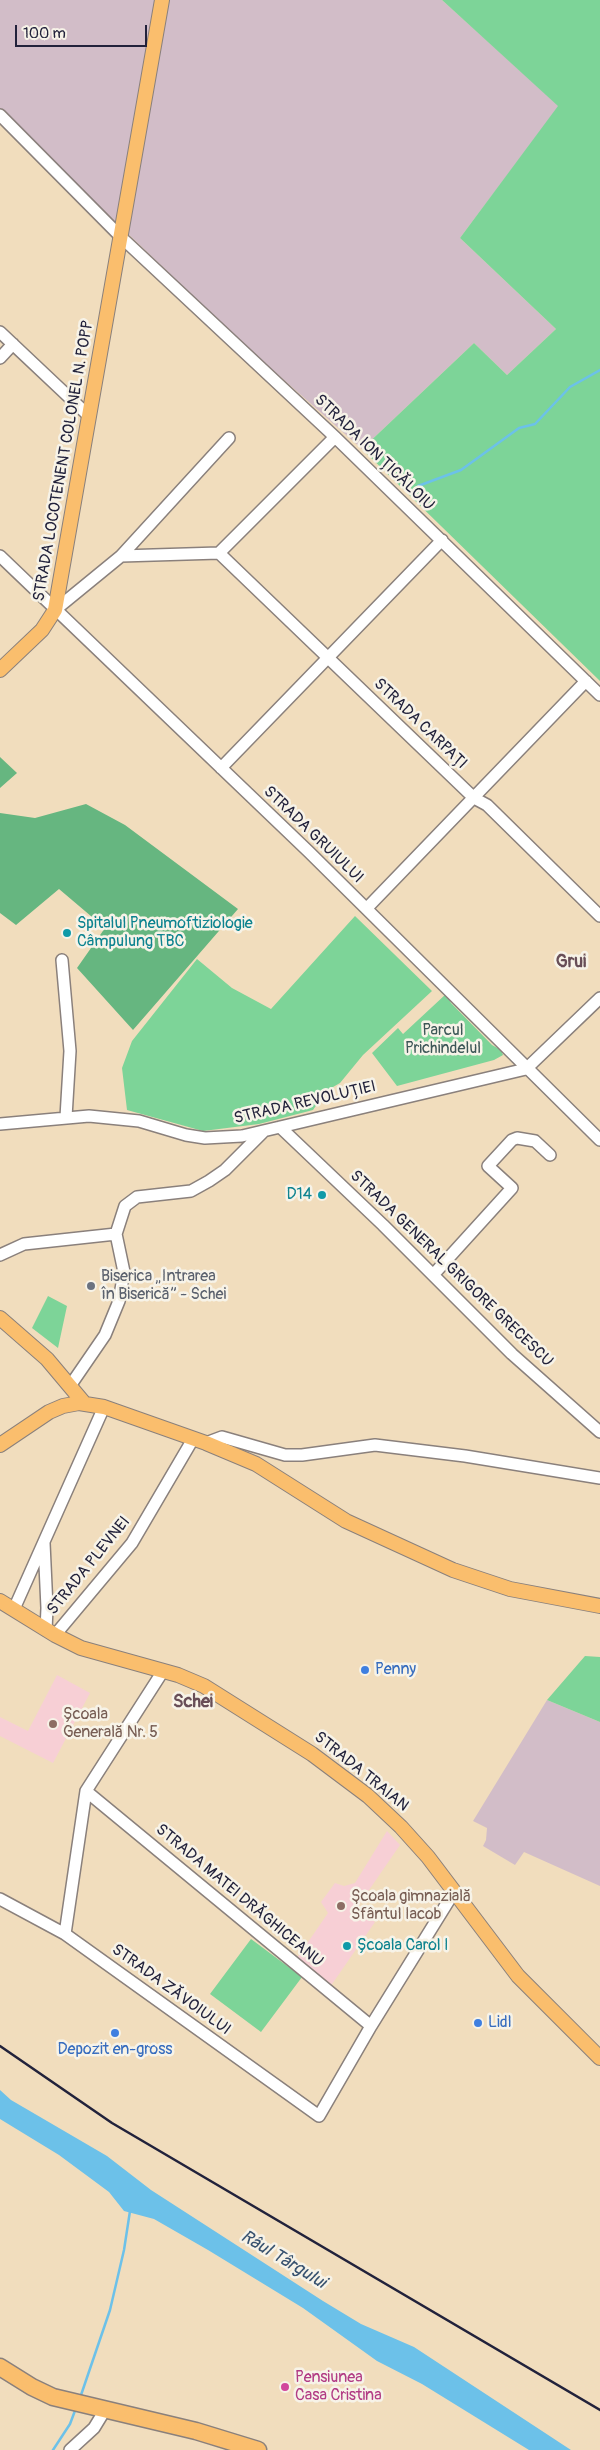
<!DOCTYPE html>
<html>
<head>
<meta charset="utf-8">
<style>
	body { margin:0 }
	#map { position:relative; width:600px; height:2450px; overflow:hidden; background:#f1ddbd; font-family:Pangolin,sans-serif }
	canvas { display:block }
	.scale { position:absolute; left:15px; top:25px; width:132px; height:22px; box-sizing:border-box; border:2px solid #22223b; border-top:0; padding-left:6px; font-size:15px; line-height:18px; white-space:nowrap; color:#22223b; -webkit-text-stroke:4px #f7f3e8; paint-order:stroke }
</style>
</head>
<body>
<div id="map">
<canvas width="600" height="2450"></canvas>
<div class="scale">100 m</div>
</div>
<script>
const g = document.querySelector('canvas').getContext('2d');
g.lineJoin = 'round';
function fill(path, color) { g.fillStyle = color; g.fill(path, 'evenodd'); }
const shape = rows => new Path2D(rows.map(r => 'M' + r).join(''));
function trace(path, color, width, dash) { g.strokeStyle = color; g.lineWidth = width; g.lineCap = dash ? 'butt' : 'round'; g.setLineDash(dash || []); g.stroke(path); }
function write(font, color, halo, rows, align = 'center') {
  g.font = font + ' Pangolin,sans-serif'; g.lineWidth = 5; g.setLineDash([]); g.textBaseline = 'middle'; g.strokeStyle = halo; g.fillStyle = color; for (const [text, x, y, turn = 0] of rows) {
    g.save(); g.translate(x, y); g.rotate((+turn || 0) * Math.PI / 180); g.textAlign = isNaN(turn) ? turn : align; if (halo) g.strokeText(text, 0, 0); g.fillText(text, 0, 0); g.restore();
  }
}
const built = shape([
	[57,1675,90,1693,53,1763,0,1736,0,1717,28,1731],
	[387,1831,400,1845,356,1909,375,1922,330,1987,312,1974,314,1970,297,1958,328,1913,321,1902,335,1883,344,1886,355,1883]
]);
const industrial = shape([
	[0,0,442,0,559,106,460,238,556,329,507,375,474,343,362,449,241,342,0,111],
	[547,1700,600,1722,600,1886,524,1852,515,1865,483,1846,486,1840,487,1828,473,1821]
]);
const green = shape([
	[442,0,600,0,600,681,362,449,474,343,507,375,556,329,460,238,558,106],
	[355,916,432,991,363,1055,340,1083,326,1091,313,1110,259,1124,203,1131,127,1110,122,1068,132,1041,197,959,232,988,271,1009],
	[446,994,451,1003,492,1045,501,1050,503,1055,494,1060,397,1086,372,1053,398,1028,403,1034],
	[48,1296,67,1306,58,1348,32,1328],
	[585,1656,600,1657,600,1722,547,1700],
	[251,1939,302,1977,261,2032,210,1994]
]);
const forest = shape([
	[0,757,17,773,0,788],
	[86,804,125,825,238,909,133,1030,77,968,105,928,59,889,16,925,0,913,0,813,35,818]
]);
const water = shape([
	[0,2090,11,2100,107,2156,151,2190,323,2301,361,2324,414,2347,571,2450,529,2450,422,2384,377,2361,303,2308,208,2250,154,2219,124,2211,109,2192,59,2155,0,2119]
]);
const stream = shape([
	[418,486,461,470,519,428,535,424,570,387,600,370],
	[80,2398,110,2310,124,2250,130,2211],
	[53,2450,70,2424,76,2408]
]);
const minor = shape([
	[0,115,122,238,335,437,600,695],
	[0,332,89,416],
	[0,358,13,344],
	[219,553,474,798,487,805,600,916],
	[0,556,309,852,600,1140],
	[121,556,229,438],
	[55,610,121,556,219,553,335,437],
	[221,768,442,540],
	[367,908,586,681],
	[62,960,70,1051,66,1117],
	[0,1124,89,1116,139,1121,186,1135,205,1138,242,1136,526,1069,600,998],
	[280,1127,383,1225,512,1354,600,1432],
	[0,1255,24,1244,116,1234],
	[433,1275,512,1188,488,1166,512,1140,517,1138,535,1141,550,1155],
	[70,1386,105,1335,119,1301,124,1272,116,1234,125,1206,137,1197,191,1191,209,1181,225,1170,264,1131],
	[206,1443,222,1437,285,1455,302,1455,375,1445,465,1456,600,1478],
	[44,1543,47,1608,46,1630],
	[14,1609,104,1407],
	[55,1635,132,1543,193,1439],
	[86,1791,371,2026],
	[0,1899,65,1934,319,2116,371,2026,454,1892],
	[65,1934,86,1791,163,1671],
	[70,2450,94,2428,105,2410]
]);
const major = shape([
	[0,670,42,630,55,610,162,0],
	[0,1318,47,1359,84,1403],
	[0,1445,49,1412,63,1406,79,1403,104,1407,206,1443,256,1464,346,1521,453,1570,510,1589,600,1606],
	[0,1601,55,1635,81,1648,178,1675,204,1686,312,1754,368,1796,401,1827,428,1857,518,1976,600,2058]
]);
const highway = shape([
	[0,2367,32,2387,53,2397,196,2431,258,2450]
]);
const rail = shape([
	[0,2046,112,2123,600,2410]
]);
const markers = [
	[67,933,5,"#0f9aa8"],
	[322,1195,5,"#0f9aa8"],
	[91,1286,5,"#6b7280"],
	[365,1670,5,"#3f7fe0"],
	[53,1724,5,"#8d6e63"],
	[341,1906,5,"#8d6e63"],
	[347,1946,5,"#0f9aa8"],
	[478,2023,5,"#3f7fe0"],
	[115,2033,5,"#3f7fe0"],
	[285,2387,5,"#d1479c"]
];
const streetNames = [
	["STRADA ION ȚICĂLOIU",374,453,44],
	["STRADA LOCOTENENT COLONEL N. POPP",64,461,-80],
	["STRADA CARPAȚI",420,724,44],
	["STRADA GRUIULUI",313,835,44],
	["STRADA REVOLUȚIEI",305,1103,-13],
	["STRADA GENERAL GRIGORE GRECESCU",451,1269,44],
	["STRADA PLEVNEI",89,1566,-51],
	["STRADA TRAIAN",361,1772,39],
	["STRADA MATEI DRĂGHICEANU",239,1896,40],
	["STRADA ZĂVOIULUI",171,1990,36]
];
const cultureNames = [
	["Spitalul Pneumoftiziologie",77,924],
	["Câmpulung TBC",77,942],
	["D14",312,1195,"right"],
	["Școala Carol I",357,1946]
];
const parkNames = [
	["Parcul",443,1031],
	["Prichindelul",443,1049]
];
const worshipNames = [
	["Biserica „Intrarea",101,1277],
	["în Biserică” - Schei",101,1295]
];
const shopNames = [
	["Penny",375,1670],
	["Lidl",488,2023],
	["Depozit en-gross",115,2050,"center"]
];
const educationNames = [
	["Școala",63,1715],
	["Generală Nr. 5",63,1733],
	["Şcoala gimnazială",351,1897],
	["Sfântul Iacob",351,1915]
];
const hotelNames = [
	["Pensiunea",295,2378],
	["Casa Cristina",295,2396]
];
const neighbourhoodNames = [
	["Grui",571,962],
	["Schei",193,1702]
];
const waterNames = [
	["Râul Târgului",283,2260,31]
];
fill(built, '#f7cfd5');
fill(industrial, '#d2bdc8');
fill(green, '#7dd498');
fill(forest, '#66b680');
fill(water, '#6cc1e9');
trace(stream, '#6cc1e9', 2.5);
trace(minor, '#8a807c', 14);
trace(major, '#8a807c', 16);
trace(highway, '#8a807c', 19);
trace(minor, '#fff', 11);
trace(major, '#fabe6d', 14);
trace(highway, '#fabe6d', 16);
trace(rail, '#22223b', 2.5);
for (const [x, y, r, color] of markers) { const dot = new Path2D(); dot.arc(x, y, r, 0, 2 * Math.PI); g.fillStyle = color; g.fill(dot); trace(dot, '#f7f3e8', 2); }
write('16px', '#22223b', '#f7f3e8', streetNames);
write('16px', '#0d838f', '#f7f3e8', cultureNames, 'left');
write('16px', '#3d5757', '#f7f3e8', parkNames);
write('16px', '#5b616d', '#f7f3e8', worshipNames, 'left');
write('16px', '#366cbe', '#f7f3e8', shopNames, 'left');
write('16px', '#785e54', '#f7f3e8', educationNames, 'left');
write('16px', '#b23c85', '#f7f3e8', hotelNames, 'left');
write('bold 18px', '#684e57', '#f7f3e8', neighbourhoodNames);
write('italic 18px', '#38526f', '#f7f3e8', waterNames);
</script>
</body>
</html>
